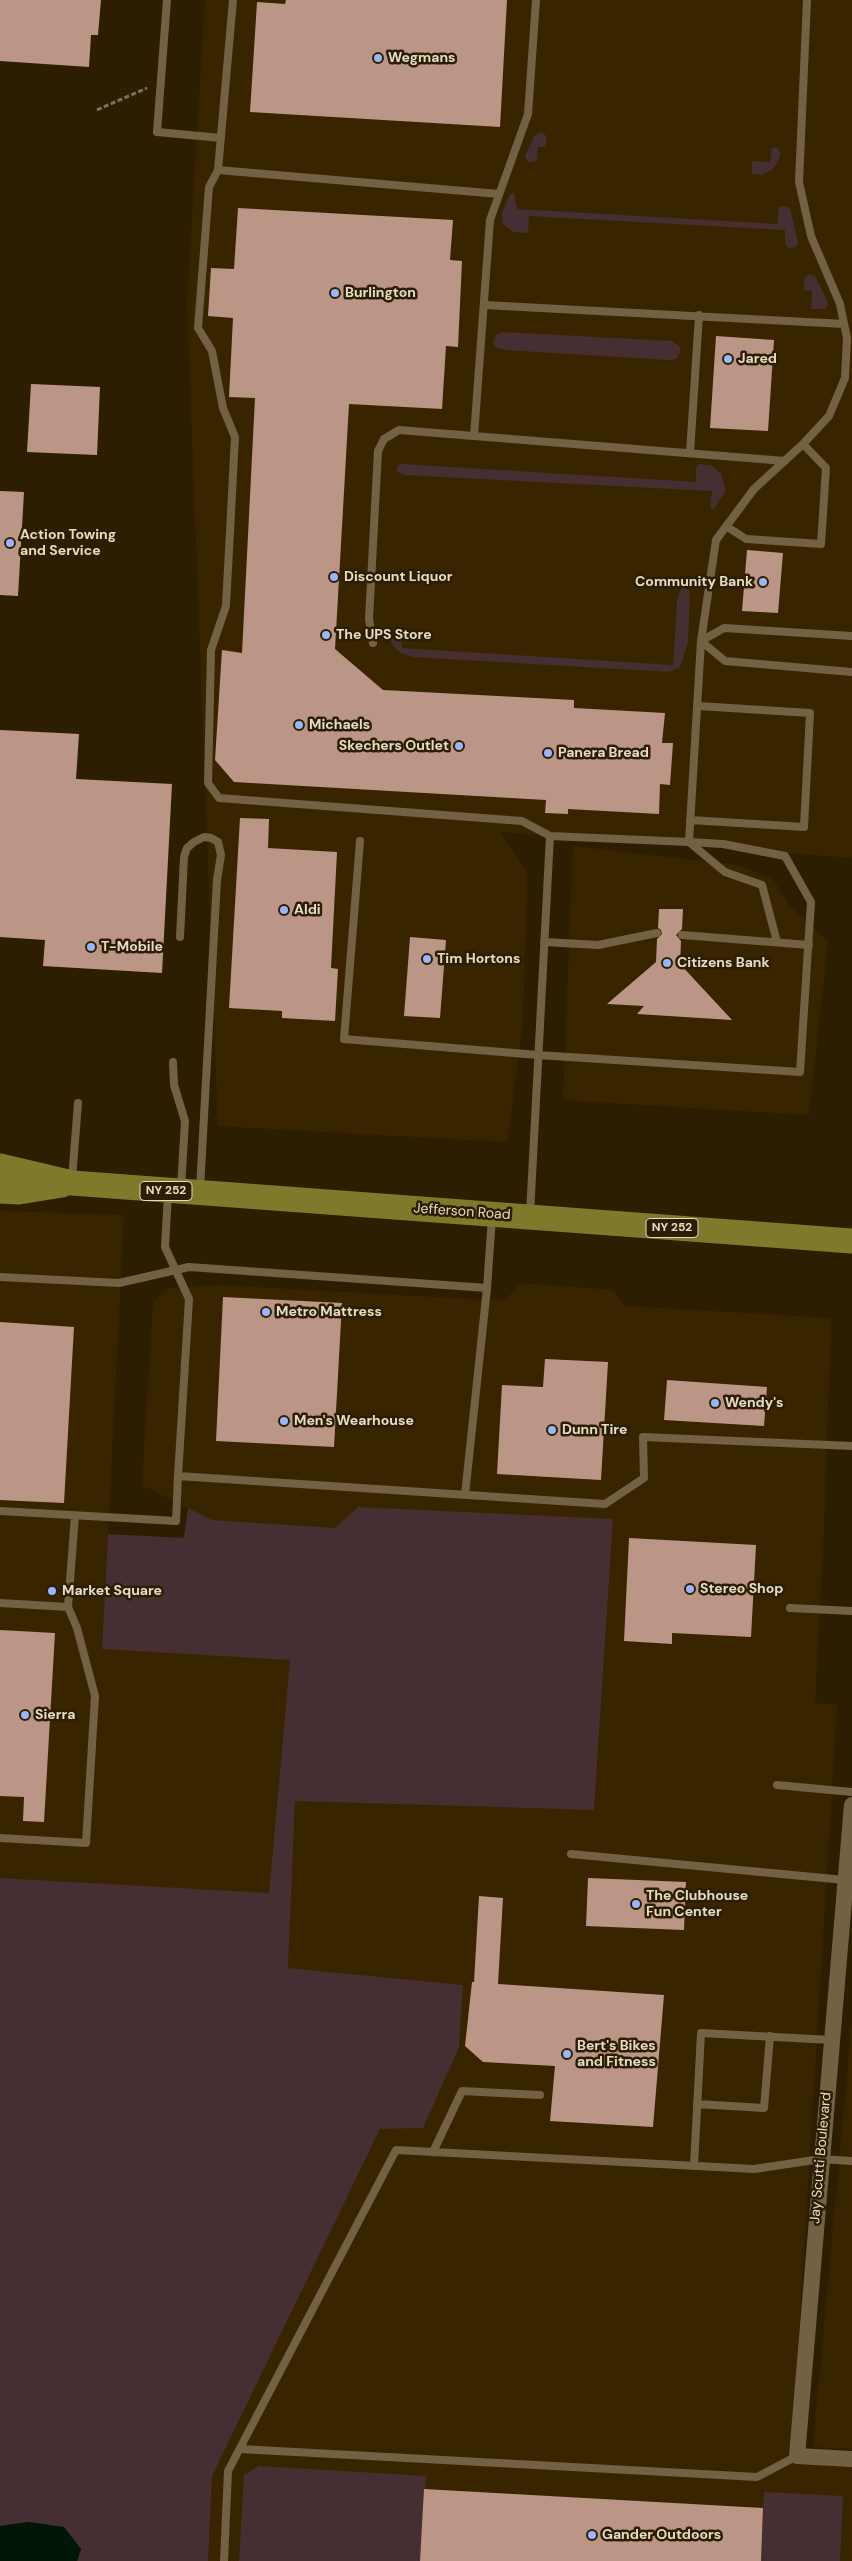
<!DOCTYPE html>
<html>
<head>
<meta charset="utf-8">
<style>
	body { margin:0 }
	canvas { display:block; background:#2d1e01 }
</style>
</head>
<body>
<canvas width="852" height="2561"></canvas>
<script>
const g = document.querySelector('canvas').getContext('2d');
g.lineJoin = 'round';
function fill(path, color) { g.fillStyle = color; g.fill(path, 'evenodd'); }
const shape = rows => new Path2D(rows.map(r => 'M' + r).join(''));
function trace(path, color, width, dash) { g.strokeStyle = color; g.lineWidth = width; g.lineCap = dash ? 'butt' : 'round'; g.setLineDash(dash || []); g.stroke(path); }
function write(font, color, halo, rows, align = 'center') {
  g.font = font + ' "DM Sans",sans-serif'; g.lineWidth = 5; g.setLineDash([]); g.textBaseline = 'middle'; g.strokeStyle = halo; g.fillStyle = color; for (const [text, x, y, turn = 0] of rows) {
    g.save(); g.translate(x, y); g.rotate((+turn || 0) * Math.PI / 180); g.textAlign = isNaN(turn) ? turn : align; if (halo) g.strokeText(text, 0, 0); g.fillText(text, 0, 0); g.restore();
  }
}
const built = shape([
	[205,0,852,0,852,858,500,832,527,874,523,1022,507,1142,218,1126,187,303],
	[573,846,737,865,772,878,791,907,828,941,809,1115,563,1100],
	[0,1211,124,1215,102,1648,290,1659,269,1894,0,1878],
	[520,1283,613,1290,624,1306,831,1318,824,1526,815,1703,837,1705,791,2463,852,2466,852,2561,208,2561,212,2476,380,2129,423,2128,462,1985,288,1968,295,1801,594,1810,613,1520,359,1507,335,1529,212,1520,142,1485,153,1302,170,1288,218,1285,505,1301],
	[852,2021,852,2449,813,2447]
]);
const green = shape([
	[542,132,546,136,546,147,538,147,537,159,534,162,528,162,525,156,535,135],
	[777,147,781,154,773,169,762,175,752,174,752,161,770,162,772,148],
	[514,193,517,209,777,224,779,207,785,206,790,208,798,242,796,247,789,248,785,245,785,230,529,216,528,233,513,232,503,224,502,212,510,194],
	[809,274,815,276,827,300,828,305,825,309,811,309,812,291,804,290,804,279],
	[502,332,672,341,680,347,680,352,676,359,668,360,505,350,495,347,493,343,497,334],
	[402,464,696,482,696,467,699,464,711,465,721,474,726,490,714,509,710,508,712,491,404,475,397,471,398,465],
	[682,587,689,590,690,594,688,642,680,667,669,672,413,657,403,654,393,646,388,632,395,627,401,628,402,648,673,665,677,600],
	[358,1507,613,1519,594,1810,295,1801,288,1968,463,1985,459,2047,423,2128,380,2129,212,2476,208,2561,77,2561,81,2548,29,2522,0,2526,0,1878,269,1893,290,1660,102,1649,108,1534,184,1538,188,1508,212,1520,335,1528],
	[259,2466,426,2476,420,2561,239,2561,244,2475],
	[764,2492,843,2496,840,2561,761,2561]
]);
const water = shape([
	[29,2522,64,2527,81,2549,77,2561,0,2561,0,2526]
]);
const building = shape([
	[0,0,101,0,98,35,91,35,89,67,0,61],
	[286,0,507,0,500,127,250,112,257,2,285,4],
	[238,208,453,220,450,260,462,261,458,347,446,346,442,409,349,404,335,649,383,690,574,700,574,708,665,713,662,743,673,743,670,785,660,784,659,814,568,809,568,814,545,813,546,800,234,782,215,760,222,650,242,653,255,398,229,397,233,318,208,316,211,268,234,269],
	[716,336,774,340,768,431,710,428],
	[31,384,100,387,97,455,27,452],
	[0,491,24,492,18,596,0,595],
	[747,550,783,553,778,613,742,611],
	[0,730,79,734,76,779,172,784,162,973,43,966,45,940,0,937],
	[240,818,269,819,268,848,337,852,331,968,338,969,335,1021,282,1018,282,1011,229,1008],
	[659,909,683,909,682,929,676,935,681,941,680,964,732,1020,637,1014,644,1006,607,1004,656,962,657,939,662,934,661,930,658,928],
	[410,937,446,940,440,1018,404,1016],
	[223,1297,342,1303,334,1447,216,1441],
	[0,1322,74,1327,64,1503,0,1500],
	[545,1359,608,1362,601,1480,497,1474,502,1385,543,1387],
	[667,1380,767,1387,764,1426,664,1420],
	[629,1538,756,1545,751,1637,672,1633,672,1644,624,1641],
	[0,1630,55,1633,44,1822,23,1821,24,1797,0,1796],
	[588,1878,686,1882,684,1930,586,1926],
	[479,1896,503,1898,498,1984,664,1995,653,2127,550,2121,555,2066,483,2062,465,2046,472,1982,474,1982],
	[424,2489,763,2508,761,2561,420,2561]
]);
const path = shape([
	[97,110,147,88]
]);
const service = shape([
	[167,0,157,132,221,138],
	[233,0,218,170,499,194],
	[218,170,209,187,198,328,212,351,223,408,235,437,226,606,211,650,208,783,219,798,522,821,550,836],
	[484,305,844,324],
	[474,436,785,461],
	[690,453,699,315],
	[726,526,746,539,821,544,826,468,803,444],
	[852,636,724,628,701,641,725,661,852,672],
	[373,643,369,619,378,451,384,439,399,430,474,436,490,220,528,114,536,0],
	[690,820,804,827,810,713,698,706],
	[360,841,344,1039,538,1055,800,1072,811,902,785,856,723,844,689,842],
	[689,842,725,872,762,885,777,942],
	[682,935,809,945],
	[180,937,184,857,187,848,194,842,204,837,211,838,218,842,221,855,217,880,200,1189],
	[544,942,598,945,657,933],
	[173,1062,174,1085,185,1121,181,1188],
	[72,1179,78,1103],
	[168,1194,165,1247,189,1299,178,1476],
	[530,1214,550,836,689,842,701,641,716,540,754,489,803,444,829,416,845,378,847,338,840,304,811,236,799,182,807,0],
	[0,1277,119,1283,189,1267,487,1288,492,1217],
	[465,1495,487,1288],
	[0,1511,176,1521,178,1476,605,1504,644,1478,643,1437,852,1446],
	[0,1603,68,1607,75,1515],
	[790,1608,852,1611],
	[777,1785,852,1792],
	[0,1838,86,1843,95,1696,77,1628,68,1607],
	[571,1854,845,1880],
	[697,2104,764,2108,770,2036],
	[433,2152,462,2091,540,2095],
	[694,2166,701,2033,831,2040],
	[240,2449,757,2477,797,2456],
	[224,2561,228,2471,396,2150,754,2169,821,2159,852,2161]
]);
const minor = shape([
	[852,1805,797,2456,852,2459]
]);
const primary = shape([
	[0,1166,72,1183,852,1241],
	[0,1191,19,1192,62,1185]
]);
const markers = [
	[378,58,5,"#99b5fd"],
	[335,293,5,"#99b5fd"],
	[728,359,5,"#99b5fd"],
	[10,543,5,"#99b5fd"],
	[334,577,5,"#99b5fd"],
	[763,582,5,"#99b5fd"],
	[326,635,5,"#99b5fd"],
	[299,725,5,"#99b5fd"],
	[459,746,5,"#99b5fd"],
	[548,753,5,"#99b5fd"],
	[284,910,5,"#99b5fd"],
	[91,947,5,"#99b5fd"],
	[427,959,5,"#99b5fd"],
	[667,963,5,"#99b5fd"],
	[266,1312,5,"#99b5fd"],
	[715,1403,5,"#99b5fd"],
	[284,1421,5,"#99b5fd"],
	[552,1430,5,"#99b5fd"],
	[690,1589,5,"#99b5fd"],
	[52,1591,5,"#99b5fd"],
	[25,1715,5,"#99b5fd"],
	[636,1904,5,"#99b5fd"],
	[567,2054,5,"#99b5fd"],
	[592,2535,5,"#99b5fd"]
];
const shields = [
	[166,1191,52],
	[672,1228,52]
];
const shieldNames = [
	["NY 252",166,1191],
	["NY 252",672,1228]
];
const poiNames = [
	["Wegmans",388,58],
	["Burlington",345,293],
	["Jared",738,359],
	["Action Towing",20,535],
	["and Service",20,551],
	["Discount Liquor",344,577],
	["Community Bank",753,582,"right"],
	["The UPS Store",336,635],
	["Michaels",309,725],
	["Skechers Outlet",449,746,"right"],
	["Panera Bread",558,753],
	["Aldi",294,910],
	["T-Mobile",101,947],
	["Tim Hortons",437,959],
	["Citizens Bank",677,963],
	["Metro Mattress",276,1312],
	["Wendy's",725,1403],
	["Men's Wearhouse",294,1421],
	["Dunn Tire",562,1430],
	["Stereo Shop",700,1589],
	["Market Square",62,1591],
	["Sierra",35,1715],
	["The Clubhouse",646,1896],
	["Fun Center",646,1912],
	["Bert's Bikes",577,2046],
	["and Fitness",577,2062],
	["Gander Outdoors",602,2535]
];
const streetNames = [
	["Jefferson Road",462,1212,4],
	["Jay Scutti Boulevard",821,2158,-85]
];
fill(built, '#382500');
fill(green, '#452f32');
fill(water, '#001705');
fill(building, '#bb9686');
trace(path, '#7d7159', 3, [5, 2.5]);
trace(service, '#736143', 8);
trace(minor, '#736143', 16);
trace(primary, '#7d7b2b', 25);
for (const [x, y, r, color] of markers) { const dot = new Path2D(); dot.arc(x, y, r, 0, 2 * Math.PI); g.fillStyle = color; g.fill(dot); trace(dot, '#2d1e01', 2); }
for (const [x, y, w] of shields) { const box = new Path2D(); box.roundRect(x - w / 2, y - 9.5, w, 19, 4); g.fillStyle = '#2d1e01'; g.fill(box); trace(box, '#e5dbca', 1); }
write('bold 12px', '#e5dbca', null, shieldNames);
write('bold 14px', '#e5dbca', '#2d1e01', poiNames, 'left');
write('14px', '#e5dbca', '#2d1e01', streetNames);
</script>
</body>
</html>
